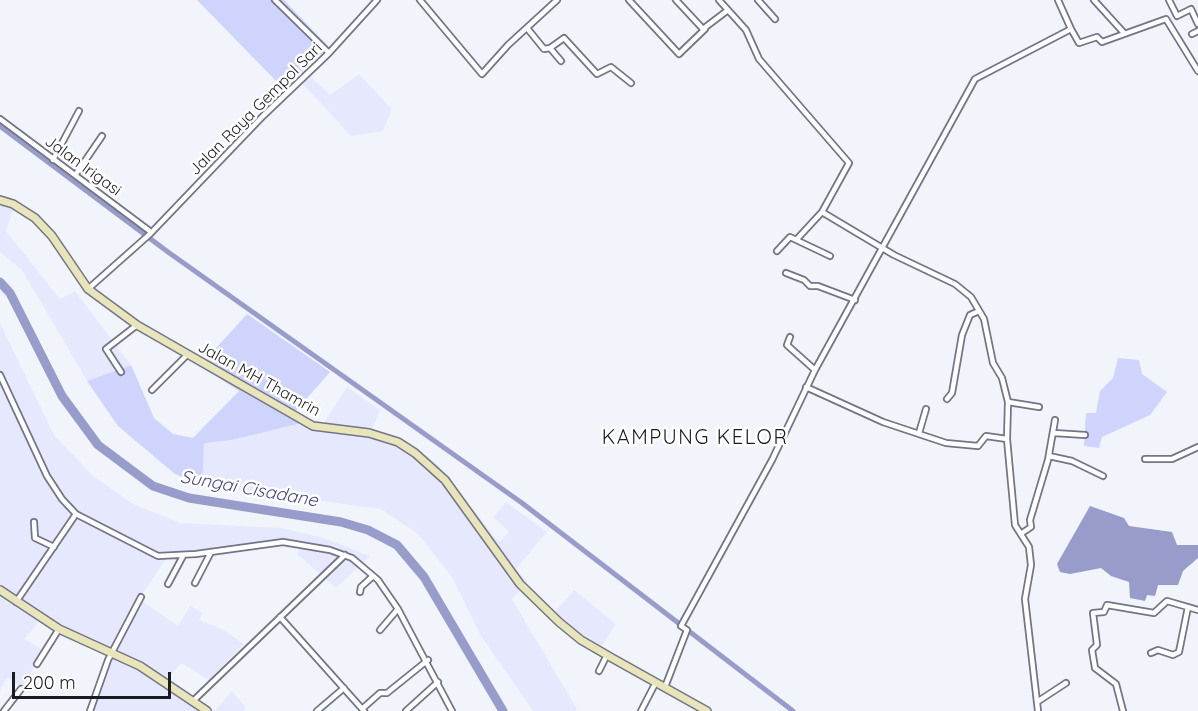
<!DOCTYPE html>
<html>
<head>
<meta charset="utf-8">
<style>
	body { margin:0 }
	#map { position:relative; width:1198px; height:711px; overflow:hidden; background:#f2f4fc; font-family:Quicksand,sans-serif }
	canvas { display:block }
	.scale { position:absolute; left:12px; top:672px; width:159px; height:27px; box-sizing:border-box; border:3px solid #1a1b21; border-top:0; padding-left:8px; font-size:18px; line-height:21px; white-space:nowrap; color:#1a1b21; -webkit-text-stroke:4px #fff; paint-order:stroke }
</style>
</head>
<body>
<div id="map">
<canvas width="1198" height="711"></canvas>
<div class="scale">200 m</div>
</div>
<script>
const g = document.querySelector('canvas').getContext('2d');
g.lineJoin = 'round';
function fill(path, color) { g.fillStyle = color; g.fill(path, 'evenodd'); }
const shape = rows => new Path2D(rows.map(r => 'M' + r).join(''));
function trace(path, color, width, dash) { g.strokeStyle = color; g.lineWidth = width; g.lineCap = dash ? 'butt' : 'round'; g.setLineDash(dash || []); g.stroke(path); }
function write(font, color, halo, rows, align = 'center') {
  g.font = font + ' Quicksand,sans-serif'; g.lineWidth = 5; g.setLineDash([]); g.textBaseline = 'middle'; g.strokeStyle = halo; g.fillStyle = color; for (const [text, x, y, turn = 0] of rows) {
    g.save(); g.translate(x, y); g.rotate((+turn || 0) * Math.PI / 180); g.textAlign = isNaN(turn) ? turn : align; if (halo) g.strokeText(text, 0, 0); g.fillText(text, 0, 0); g.restore();
  }
}
const built = shape([
	[359,74,392,109,383,131,351,136,303,84,311,77,330,95],
	[0,205,13,209,6,231,60,299,75,291,131,365,87,381,22,270,0,252],
	[0,323,54,435,93,476,133,504,181,523,282,528,327,539,370,556,336,588,297,554,301,547,282,543,169,554,139,599,178,626,190,606,203,613,199,620,222,629,244,644,209,680,181,663,168,679,215,711,90,711,108,657,39,621,25,639,44,651,22,687,7,678,0,690],
	[347,387,380,410,372,430,399,439,435,462,499,542,509,532,493,517,506,502,547,532,516,569,527,582,512,599,577,709,575,711,533,711,481,636,452,577,418,534,381,509,202,485,203,442,232,440,306,422,322,426],
	[574,590,616,624,602,646,581,634,555,612],
	[232,691,246,708,243,711,215,711]
]);
const green = shape([
	[197,0,284,0,329,47,283,88],
	[247,314,330,372,293,414,306,422,232,440,204,443,202,485,175,474,118,426,87,381,131,365,154,418,173,434,193,438,239,391,200,366],
	[1118,358,1139,360,1142,374,1167,392,1150,415,1102,437,1099,448,1084,446,1086,413,1096,413,1100,391,1113,378]
]);
const water = shape([
	[1090,506,1124,518,1129,526,1172,532,1177,545,1198,545,1198,558,1183,571,1178,585,1158,585,1155,596,1147,595,1145,601,1130,598,1129,582,1111,576,1101,568,1070,574,1060,572,1057,564]
]);
const canal = shape([
	[0,126,168,252,522,503,793,711]
]);
const river = shape([
	[0,282,10,293,62,396,98,445,153,486,189,498,341,522,368,530,397,545,424,577,503,711]
]);
const street = shape([
	[275,0,329,53],
	[420,0,482,74,508,45,557,0],
	[629,0,679,54,705,29],
	[676,0,703,29,728,10],
	[719,0,746,30,759,59,849,163,822,212,797,239],
	[758,0,775,19],
	[1058,0,1071,29],
	[1094,0,1124,33],
	[1169,0,1177,16,1191,9,1198,24],
	[527,28,544,49,550,48,561,61],
	[1192,34,1198,31],
	[550,48,564,38,597,74,611,67,631,83],
	[0,119,151,232],
	[53,160,79,111],
	[76,174,102,136],
	[822,212,894,255,955,284,971,297,984,319,993,363,1002,378,1008,402,1007,439,1015,525,1029,547,1031,565,1025,599,1038,711],
	[777,251,790,237,830,256],
	[786,273,804,280,810,286,818,286,855,300],
	[88,289,150,234,263,116,329,53,377,0],
	[790,337,787,345,815,370],
	[121,372,106,349,137,325],
	[0,375,47,476,62,499,76,514,158,556,196,554,283,542,330,550,352,558,378,580,398,609,452,711],
	[806,387,883,422,946,443,978,446,986,436,1007,439],
	[152,390,187,355],
	[947,399,952,393,962,335,970,315,979,311],
	[1008,402,1039,407],
	[919,433,926,409],
	[1054,433,1085,435],
	[1049,456,1072,461,1103,476],
	[1145,459,1172,459,1198,447],
	[34,522,35,538,54,547],
	[1022,533,1031,527,1030,520,1048,460,1055,420],
	[195,583,211,552],
	[168,584,183,556],
	[360,592,361,587,373,576],
	[16,602,76,514],
	[280,617,364,711],
	[380,630,398,609],
	[1151,653,1158,650,1173,655,1179,652,1188,607],
	[37,664,59,629],
	[599,671,607,655],
	[665,687,687,630,681,626,772,460,815,370,975,79,1071,29,1079,43,1097,37,1102,42,1166,19,1198,71],
	[193,701,345,555],
	[1037,702,1066,683],
	[362,709,380,693,387,693,428,660],
	[4,711,21,689],
	[90,711,108,660,141,597],
	[317,711,344,688],
	[406,711,438,682],
	[641,711,656,682],
	[1123,711,1116,684,1095,668,1092,650,1097,645,1093,613,1104,612,1107,605,1154,613,1167,601,1198,610]
]);
const secondary = shape([
	[0,200,13,204,35,218,52,236,88,289,137,325,313,426,369,433,398,442,415,453,445,480,520,584,559,622,581,640,612,658,707,711],
	[0,590,59,629,140,666,207,711]
]);
const streetNames = [
	["Jalan Raya Gempol Sari",256,109,-45],
	["Jalan Irigasi",83,166,36],
	["Jalan MH Thamrin",259,379,29]
];
const waterNames = [
	["Sungai Cisadane",249,489,10]
];
const quarterNames = [
	["KAMPUNG KELOR",695,438]
];
fill(built, '#e6e9fe');
fill(green, '#cfd4fc');
fill(water, '#979cca');
trace(canal, '#979cca', 5);
trace(river, '#979cca', 9);
trace(street, '#737586', 8);
trace(secondary, '#737586', 10);
trace(street, '#fff', 4.5);
trace(secondary, '#e8e5ba', 7);
write('16px', '#1a1b21', '#fff', streetNames);
write('italic 18px', '#464984', '#fff', waterNames);
g.letterSpacing = '1.5px';
write('20px', '#1a1b21', '#fff', quarterNames);
g.letterSpacing = '0px';
</script>
</body>
</html>
